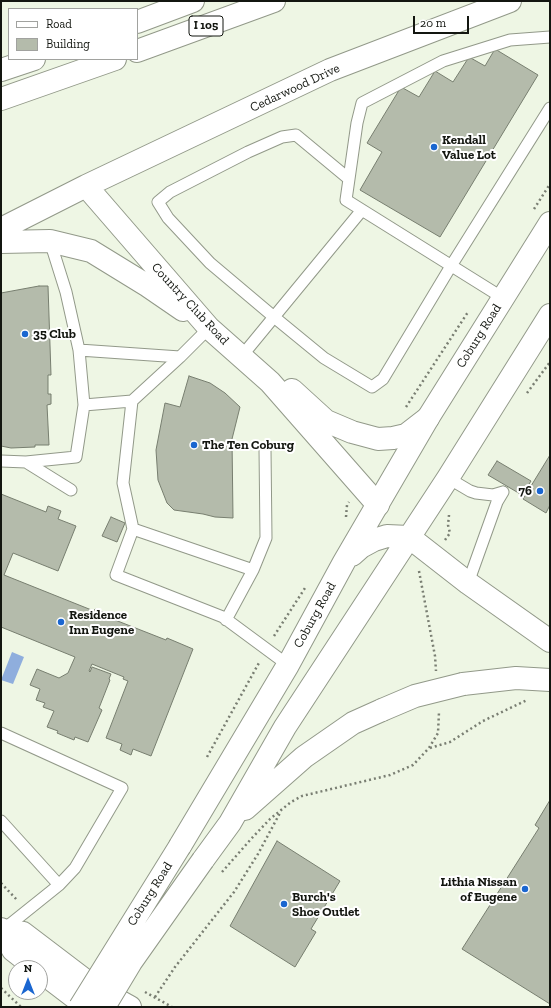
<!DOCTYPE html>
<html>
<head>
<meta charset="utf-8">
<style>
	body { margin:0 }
	#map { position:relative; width:551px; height:1008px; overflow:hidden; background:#eef6e4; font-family:"Zilla Slab",serif }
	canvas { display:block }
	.frame { position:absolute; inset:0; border:2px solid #131610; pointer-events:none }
	.legend { position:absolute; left:8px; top:8px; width:130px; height:52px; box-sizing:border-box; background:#fff; border:1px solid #a1a29f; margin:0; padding:5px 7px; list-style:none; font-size:12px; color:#131610 }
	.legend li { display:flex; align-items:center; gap:8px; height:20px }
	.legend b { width:20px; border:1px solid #a1a29f }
	.north { position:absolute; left:8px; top:960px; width:40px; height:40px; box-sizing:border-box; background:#fff; border:1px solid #a1a29f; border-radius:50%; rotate:0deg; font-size:11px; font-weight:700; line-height:16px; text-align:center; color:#131610 }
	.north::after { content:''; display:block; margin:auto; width:14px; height:18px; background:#1a66d0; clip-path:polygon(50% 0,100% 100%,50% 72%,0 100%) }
	.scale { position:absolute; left:413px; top:16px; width:56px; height:18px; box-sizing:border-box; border:2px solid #131610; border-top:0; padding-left:5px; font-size:12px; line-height:14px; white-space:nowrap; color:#131610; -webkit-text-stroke:3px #fff; paint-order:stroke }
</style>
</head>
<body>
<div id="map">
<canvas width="551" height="1008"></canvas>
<div class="frame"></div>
<ul class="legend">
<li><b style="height:5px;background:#fff"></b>Road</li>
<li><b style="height:11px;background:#b4bbab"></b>Building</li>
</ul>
<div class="north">N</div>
<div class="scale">20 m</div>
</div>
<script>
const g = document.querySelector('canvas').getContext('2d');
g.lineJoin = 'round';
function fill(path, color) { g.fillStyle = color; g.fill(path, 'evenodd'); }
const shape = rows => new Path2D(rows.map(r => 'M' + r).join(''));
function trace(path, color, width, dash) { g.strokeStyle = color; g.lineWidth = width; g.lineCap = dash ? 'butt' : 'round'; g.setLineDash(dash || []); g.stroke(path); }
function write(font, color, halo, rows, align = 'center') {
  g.font = font + ' "Zilla Slab",serif'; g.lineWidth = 4; g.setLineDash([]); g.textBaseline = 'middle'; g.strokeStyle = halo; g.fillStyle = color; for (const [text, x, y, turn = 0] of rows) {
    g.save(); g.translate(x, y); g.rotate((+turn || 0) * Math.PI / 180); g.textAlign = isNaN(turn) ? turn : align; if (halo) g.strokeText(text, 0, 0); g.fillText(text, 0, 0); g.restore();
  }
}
const water = shape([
	[12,652,24,657,13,684,1,680]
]);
const building = shape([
	[495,49,538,75,440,237,360,190,382,152,367,143,401,87,419,97,435,71,453,82,469,57,485,66,495,49],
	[39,286,48,286,51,375,48,375,48,394,51,394,51,404,47,405,49,445,35,445,35,447,11,448,1,446,1,293,39,286],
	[189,376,210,383,225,393,240,407,232,439,233,518,215,517,203,514,174,510,167,503,158,480,156,450,165,403,180,407,189,376],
	[550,455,550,505,546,513,523,499,550,455],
	[497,461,531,481,522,495,488,475,497,461],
	[1,494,46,512,48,506,61,511,58,519,76,526,58,571,13,553,4,575,94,611,95,609,111,615,110,618,166,640,167,638,193,649,151,756,133,749,131,755,120,750,122,744,106,738,128,681,123,679,124,677,92,664,89,671,90,672,92,667,111,674,109,679,110,680,99,708,102,710,88,742,75,737,74,740,57,733,58,731,47,727,54,711,43,707,45,703,36,700,40,689,30,685,37,669,59,678,68,673,75,657,1,627,1,494],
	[111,517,125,523,117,542,102,536,111,517],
	[550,800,550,1004,462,949,539,828,535,825,550,800],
	[277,841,340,881,311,929,316,932,295,967,230,926,277,841]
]);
const path = shape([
	[534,209,550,184],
	[527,393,550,362],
	[406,407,468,312],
	[346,517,347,505,349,502],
	[445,540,450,533,448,525,449,515],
	[419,571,435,656,436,671],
	[274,636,305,588],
	[430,748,450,742,483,721,527,700],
	[207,757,260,661],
	[222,872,251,839,270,819,291,802,302,796,390,775,413,765,429,748,438,733,439,712],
	[1,883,18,901],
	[1,988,21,1007],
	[145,992,172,1007],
	[155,997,175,967,234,892,258,854,281,811]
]);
const lane = shape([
	[349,179,296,135,282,137,248,152,170,192,158,202,168,218,210,263,274,317,324,358,372,387,383,379,451,266,550,108],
	[362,210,346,200,357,123,362,103,443,61,510,40,550,37],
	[50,241,66,292,79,350,84,405],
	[209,328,180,357,132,401,123,483,133,529,116,575,223,617,288,665],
	[79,350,180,357],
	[241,357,362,210,503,298],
	[1,461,26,462,76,457,84,405,132,401],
	[26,462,71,490],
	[448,478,470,491,476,493,493,495,503,492],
	[133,529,253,570],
	[468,583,497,502,503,492],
	[226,620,253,570,266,538,265,449],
	[1,733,122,788,75,868,59,885,3,930],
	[1,821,59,885]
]);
const secondary = shape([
	[86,186,209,328,270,382,378,505],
	[1,229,86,186,330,70,510,1],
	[1,242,50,241,91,251,148,286,183,310],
	[292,390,326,421,352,432,378,439,393,438,406,435,428,418],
	[409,537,468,583,550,641],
	[1,929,13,950,36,968],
	[2,930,23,933,94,987,130,1007],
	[40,971,82,1003,89,1007]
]);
const primary = shape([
	[352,555,361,547,374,540,387,536,409,537],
	[463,684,516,678,550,680],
	[245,809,304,757,353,723,382,710],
	[180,846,288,665,344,562,428,418,550,223],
	[203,860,230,823,285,727,448,478,550,315]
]);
const highway = shape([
	[137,22,193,1],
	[137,51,274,1],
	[1,70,34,59],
	[1,99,115,59]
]);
const primaryBridge = shape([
	[382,710,415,696,463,684],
	[80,1007,180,846],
	[104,1007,131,962,203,860]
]);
const markers = [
	[434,147,4,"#1a66d0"],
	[25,334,4,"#1a66d0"],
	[194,445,4,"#1a66d0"],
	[540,491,4,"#1a66d0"],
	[61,622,4,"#1a66d0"],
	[525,889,4,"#1a66d0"],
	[284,904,4,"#1a66d0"]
];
const shields = [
	[206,26,34]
];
const shieldNames = [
	["I 105",206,26]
];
const streetNames = [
	["Cedarwood Drive",295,88,-25],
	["Country Club Road",190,304,47],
	["Coburg Road",479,336,-58],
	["Coburg Road",315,615,-61],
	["Coburg Road",150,894,-58]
];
const poiNames = [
	["Kendall",442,140],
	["Value Lot",442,155],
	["35 Club",33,334],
	["The Ten Coburg",202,445],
	["76",532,491,"right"],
	["Residence",69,615],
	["Inn Eugene",69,630],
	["Lithia Nissan",517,882,"right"],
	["of Eugene",517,897,"right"],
	["Burch's",292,897],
	["Shoe Outlet",292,912]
];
fill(water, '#8faedd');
fill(building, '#b4bbab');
trace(building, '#777e6f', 1);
trace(lane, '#929989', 13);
trace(secondary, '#929989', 24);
trace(primary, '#929989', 24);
trace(highway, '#929989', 24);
trace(path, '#797e72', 2.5, [2, 3]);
trace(lane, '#fff', 11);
trace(secondary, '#fff', 22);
trace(primary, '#fff', 22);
trace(highway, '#fff', 22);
trace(primaryBridge, '#929989', 24, []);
trace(primaryBridge, '#fff', 22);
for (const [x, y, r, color] of markers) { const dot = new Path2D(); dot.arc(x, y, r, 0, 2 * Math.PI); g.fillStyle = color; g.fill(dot); trace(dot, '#fff', 1.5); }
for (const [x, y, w] of shields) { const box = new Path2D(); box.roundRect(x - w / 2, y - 10, w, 20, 3); g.fillStyle = '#fff'; g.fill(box); trace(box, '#131610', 1); }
write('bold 12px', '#131610', null, shieldNames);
write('13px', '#131610', '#fff', streetNames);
write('bold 13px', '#131610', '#fff', poiNames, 'left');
</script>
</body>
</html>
